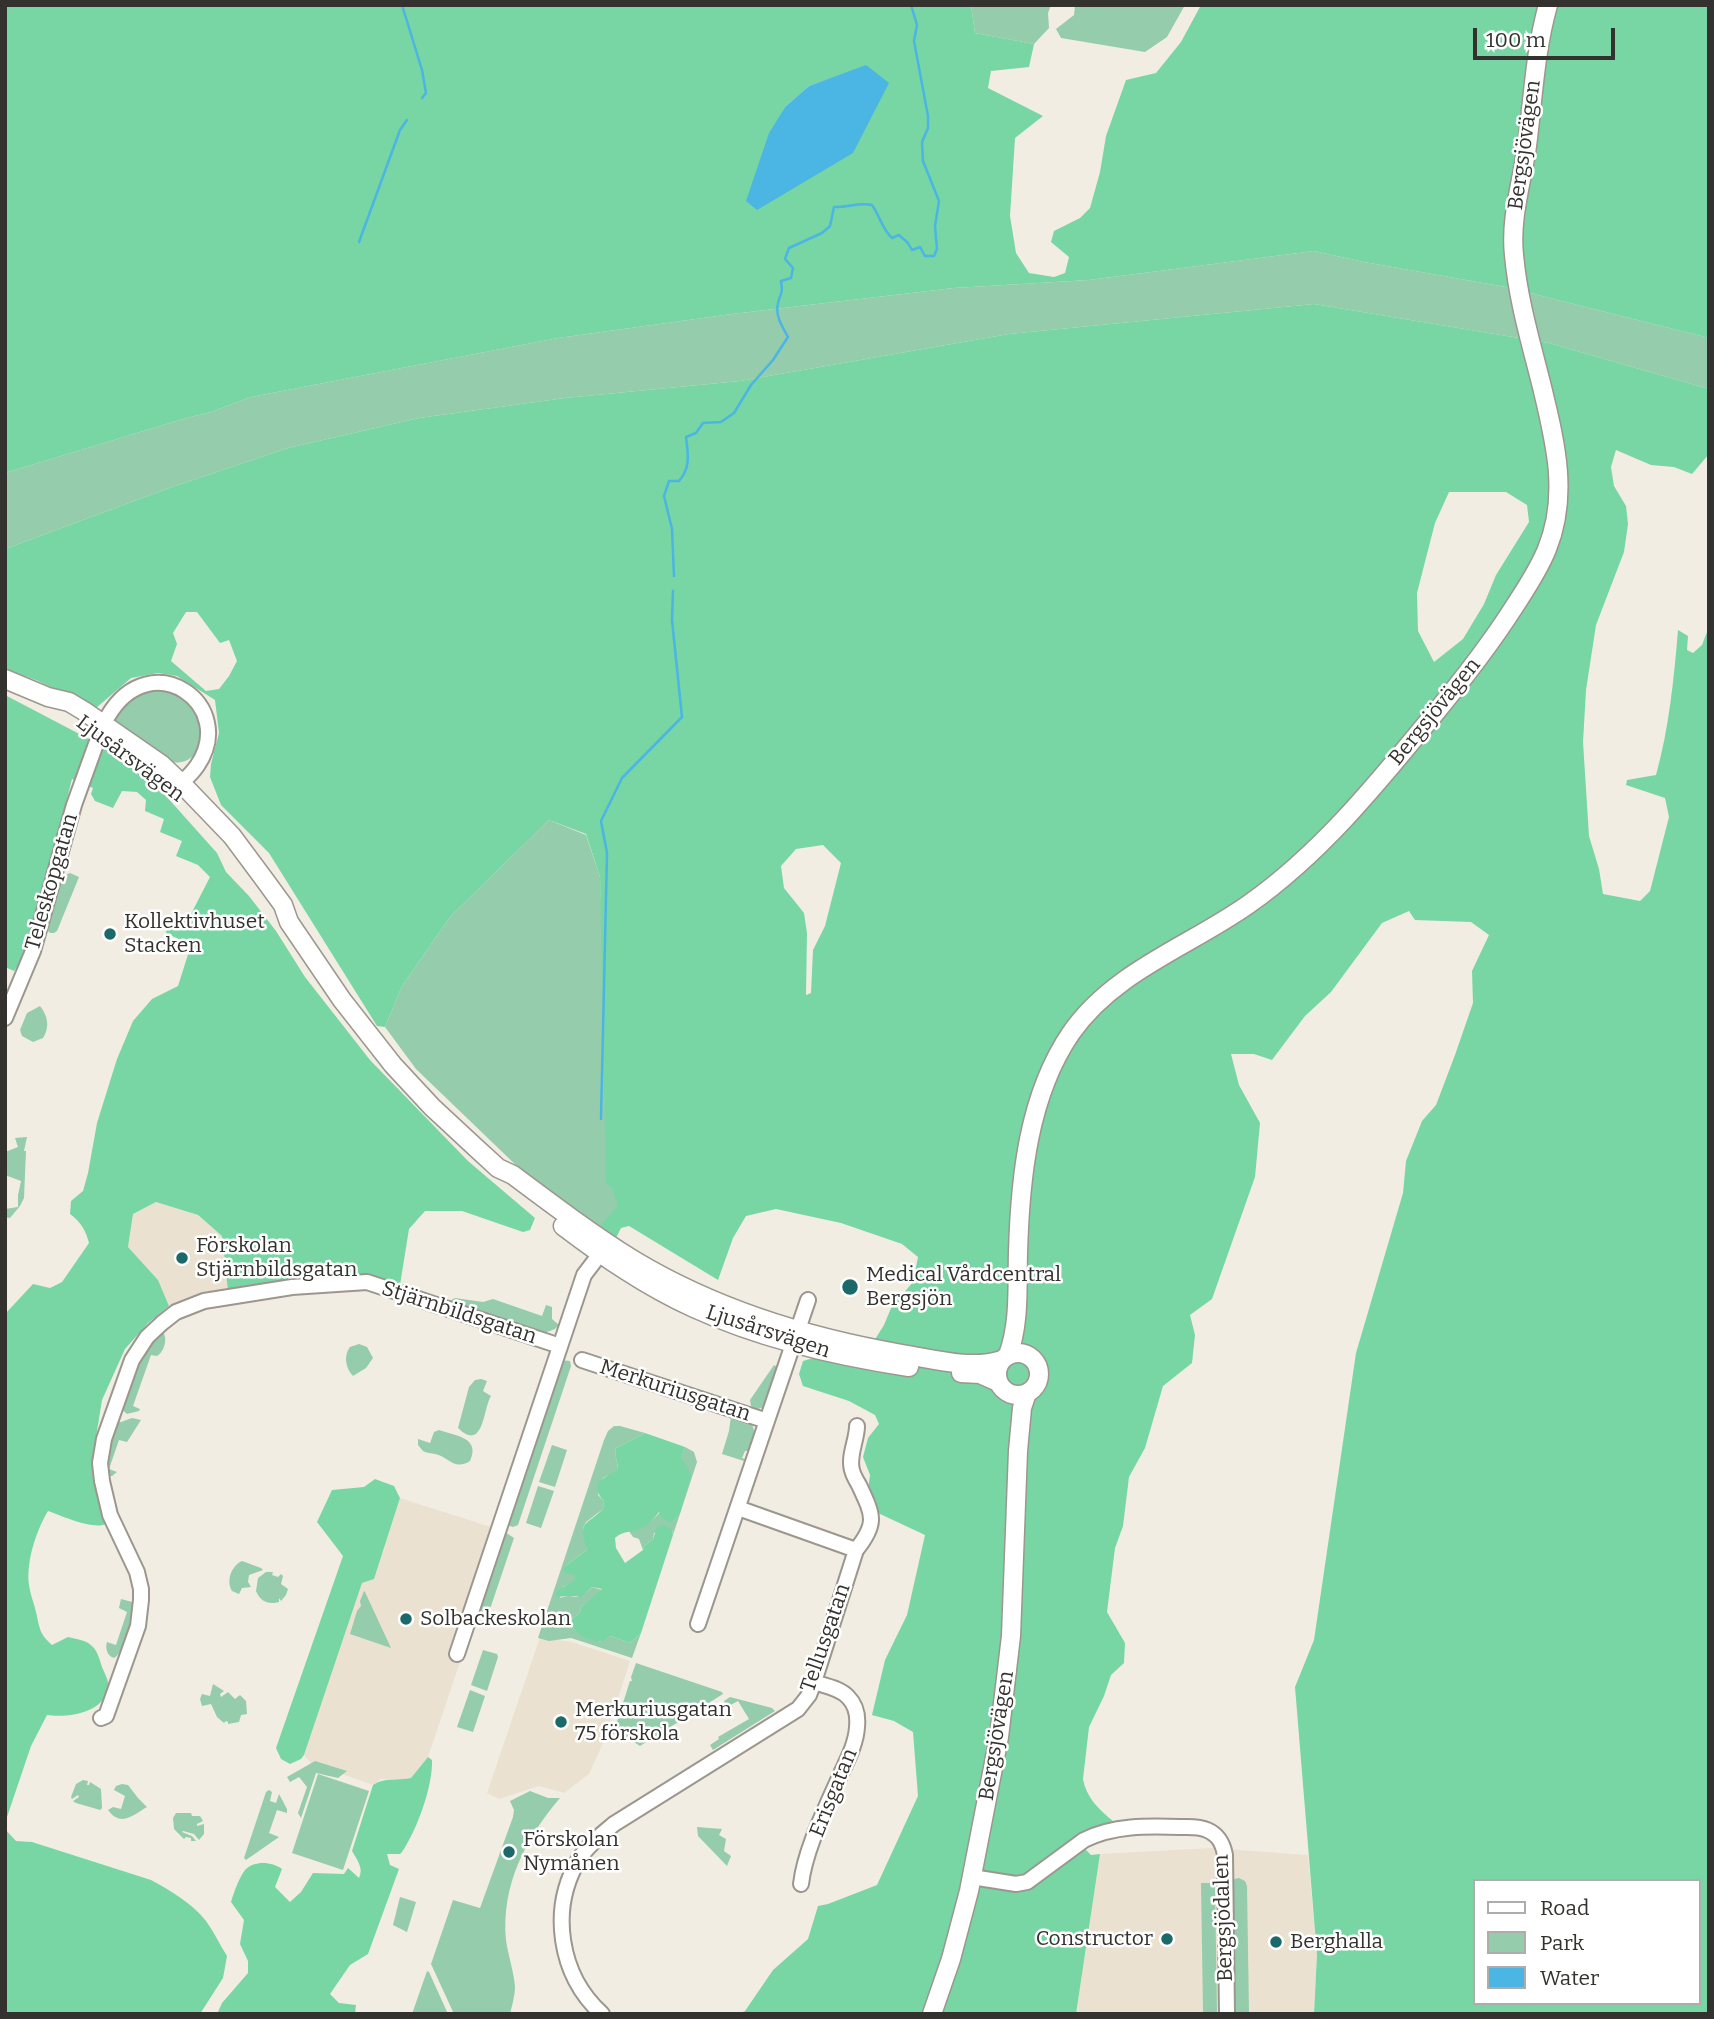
<!DOCTYPE html>
<html>
<head>
<meta charset="utf-8">
<style>
	body { margin:0 }
	#map { position:relative; width:1714px; height:2019px; overflow:hidden; background:#f2ede3; font-family:Bitter,serif }
	canvas { display:block }
	.frame { position:absolute; inset:0; border:7px solid #34322e; pointer-events:none }
	.legend { position:absolute; left:1473px; top:1879px; width:228px; height:126px; box-sizing:border-box; background:#fff; border:2px solid #aeadab; margin:0; padding:9px 12px; list-style:none; font-size:21px; color:#34322e }
	.legend li { display:flex; align-items:center; gap:14px; height:35px }
	.legend b { width:35px; border:2px solid #aeadab }
	.scale { position:absolute; left:1473px; top:28px; width:142px; height:32px; box-sizing:border-box; border:4px solid #34322e; border-top:0; padding-left:9px; font-size:21px; line-height:24px; white-space:nowrap; color:#34322e; -webkit-text-stroke:5px #fff; paint-order:stroke }
</style>
</head>
<body>
<div id="map">
<canvas width="1714" height="2019"></canvas>
<div class="frame"></div>
<ul class="legend">
<li><b style="height:9px;background:#fff"></b>Road</li>
<li><b style="height:19px;background:#94ccac"></b>Park</li>
<li><b style="height:19px;background:#4bb5e3"></b>Water</li>
</ul>
<div class="scale">100 m</div>
</div>
<script>
const ctx = document.querySelector('canvas').getContext('2d');
ctx.lineJoin = 'round';
function fill(path, color) { ctx.fillStyle = color; ctx.fill(path, 'evenodd'); }
function stroke(path, color, width, dash) { ctx.strokeStyle = color; ctx.lineWidth = width; ctx.lineCap = dash ? 'butt' : 'round'; ctx.setLineDash(dash || []); ctx.stroke(path); }
function label(font, color, halo, rows, align = 'center') {
  ctx.font = font + ' Bitter,serif'; ctx.lineWidth = 5; ctx.setLineDash([]); ctx.textBaseline = 'middle'; ctx.strokeStyle = halo; ctx.fillStyle = color; for (const [text, x, y, turn = 0] of rows) {
    ctx.save(); ctx.translate(x, y); ctx.rotate((+turn || 0) * Math.PI / 180); ctx.textAlign = isNaN(turn) ? turn : align; if (halo) ctx.strokeText(text, 0, 0); ctx.fillText(text, 0, 0); ctx.restore();
  }
}
fill(new Path2D(`
	M 156,1202 L 197,1215 L 222,1235 L 228,1291 L 199,1296 L 169,1306 L 158,1280 L 128,1247 L 133,1214 Z
	M 400,1498 L 494,1528 L 449,1654 L 461,1659 L 428,1757 L 411,1778 L 398,1780 L 381,1779 L 373,1785 L 311,1763 L 304,1755 L 362,1583 L 374,1579 Z
	M 540,1637 L 572,1642 L 630,1661 L 605,1739 L 589,1774 L 564,1793 L 539,1786 L 499,1799 L 487,1793 Z
	M 1212,1848 L 1308,1855 L 1317,1955 L 1314,2014 L 1076,2014 L 1100,1854 Z`), '#eae1d1');
fill(new Path2D(`
	M 971,5 L 1051,5 L 1048,13 L 1049,28 L 1034,44 L 975,33 Z
	M 1075,5 L 1185,5 L 1167,37 L 1145,52 L 1061,38 L 1056,29 L 1074,15 Z
	M 1314,251 L 1364,262 L 1506,287 L 1709,338 L 1709,389 L 1549,343 L 1314,304 L 1009,334 L 740,381 L 565,398 L 419,418 L 288,448 L 172,487 L 5,549 L 5,473 L 183,419 L 211,412 L 251,397 L 558,338 L 732,314 L 954,288 L 1089,280 Z
	M 163,689 C 172,693 180,695 188,702 C 208,722 206,768 170,762 L 112,721 C 129,700 134,691 163,689 Z
	M 549,820 L 586,835 L 600,877 L 612,1187 L 619,1207 L 598,1228 L 521,1170 L 416,1069 L 385,1027 L 402,986 L 450,917 Z
	M 70,873 L 79,877 L 57,931 L 54,933 L 50,933 L 47,930 L 60,880 L 63,876 Z
	M 40,1006 C 48,1016 50,1027 43,1038 L 33,1042 L 22,1036 L 20,1030 L 27,1013 Z
	M 27,1137 L 24,1151 L 26,1151 L 24,1198 L 20,1206 L 10,1218 L 5,1217 L 5,1209 L 18,1207 L 18,1195 L 21,1181 L 5,1175 L 5,1152 L 18,1147 L 15,1138 Z
	M 455,1298 L 483,1302 L 493,1299 L 542,1316 L 546,1305 L 552,1307 L 552,1319 L 559,1325 L 555,1329 L 544,1333 L 448,1302 Z
	M 163,1332 C 168,1339 164,1352 157,1356 L 151,1355 L 133,1406 L 140,1409 L 139,1411 L 127,1414 L 120,1408 L 130,1378 L 147,1345 Z
	M 359,1344 L 367,1347 L 373,1358 L 366,1368 L 353,1376 C 346,1369 343,1356 350,1347 Z
	M 560,1360 L 570,1361 L 571,1366 L 518,1525 L 513,1527 L 507,1525 Z
	M 774,1365 L 777,1367 L 776,1374 L 766,1406 L 756,1410 L 751,1406 L 750,1400 Z
	M 481,1379 L 487,1381 L 483,1391 L 491,1396 C 483,1408 484,1453 458,1428 L 469,1387 L 475,1380 Z
	M 731,1416 L 750,1422 C 758,1431 752,1441 749,1451 L 745,1451 L 742,1458 L 745,1459 L 744,1461 L 722,1454 L 729,1431 Z
	M 132,1418 L 141,1420 L 127,1442 L 119,1440 L 109,1469 L 117,1472 L 112,1476 L 107,1476 L 105,1461 L 116,1421 L 121,1422 Z
	M 614,1426 L 620,1426 L 645,1433 L 616,1448 C 614,1456 618,1462 618,1470 L 603,1478 L 598,1495 L 604,1501 L 603,1509 L 586,1522 L 583,1528 L 587,1550 L 565,1566 L 576,1575 L 575,1581 L 563,1587 L 560,1598 C 578,1591 573,1606 592,1587 L 602,1590 L 581,1607 L 580,1613 L 573,1618 L 570,1623 C 576,1636 589,1638 601,1642 L 611,1636 L 630,1643 L 641,1633 L 632,1658 L 571,1638 L 549,1641 L 538,1638 L 604,1440 L 608,1431 Z
	M 439,1430 C 455,1436 481,1437 470,1461 C 454,1471 449,1457 435,1454 C 431,1453 427,1453 423,1451 L 418,1445 L 418,1439 L 430,1443 L 434,1432 Z
	M 552,1445 L 567,1450 L 555,1487 L 539,1482 Z
	M 685,1447 L 694,1452 L 697,1462 L 673,1535 L 672,1530 L 654,1533 L 653,1539 L 644,1546 L 643,1550 L 639,1539 L 633,1537 L 629,1531 C 642,1529 651,1523 660,1512 Z
	M 538,1486 L 554,1491 L 541,1528 L 526,1523 Z
	M 505,1532 L 514,1538 L 488,1615 L 481,1611 L 478,1605 L 503,1533 Z
	M 242,1561 L 261,1568 L 263,1570 L 249,1575 L 248,1582 L 251,1587 L 242,1588 L 239,1594 L 232,1591 C 226,1581 231,1566 242,1561 Z
	M 266,1572 L 273,1572 L 272,1575 L 278,1577 L 281,1574 L 283,1576 L 281,1584 L 288,1589 L 286,1595 L 281,1601 L 279,1598 L 279,1602 C 268,1605 260,1601 256,1591 L 258,1578 Z
	M 364,1591 L 365,1592 L 391,1648 L 350,1634 L 357,1611 L 361,1606 L 360,1601 Z
	M 121,1599 L 136,1603 C 135,1618 126,1651 114,1658 C 107,1656 105,1648 107,1642 L 116,1645 L 127,1612 L 119,1608 Z
	M 483,1650 L 497,1654 L 498,1657 L 487,1691 L 471,1685 Z
	M 636,1663 L 722,1692 L 723,1694 L 640,1746 L 623,1735 L 613,1734 L 630,1681 L 632,1681 L 631,1677 Z
	M 213,1684 L 224,1691 L 220,1694 L 221,1697 L 228,1692 L 235,1699 L 240,1695 L 246,1701 L 247,1714 L 241,1715 L 239,1722 L 228,1724 L 228,1722 L 226,1721 L 224,1723 L 217,1717 L 211,1704 L 202,1706 L 200,1699 L 202,1694 L 210,1696 Z
	M 470,1690 L 485,1696 L 473,1732 L 457,1727 Z
	M 730,1697 L 772,1708 L 775,1711 L 713,1750 L 710,1745 L 719,1739 L 718,1737 L 749,1719 L 738,1701 L 727,1707 L 724,1701 Z
	M 315,1761 L 347,1771 L 338,1778 L 316,1773 L 301,1818 L 298,1813 L 307,1787 L 299,1777 L 290,1782 L 287,1777 Z
	M 318,1774 L 369,1791 L 343,1870 L 292,1853 Z
	M 83,1780 L 88,1781 L 87,1785 L 89,1785 L 90,1782 L 101,1789 L 102,1808 L 100,1810 L 76,1803 L 73,1801 L 79,1797 L 78,1795 L 72,1799 L 71,1797 L 76,1784 Z
	M 122,1784 L 128,1785 L 138,1798 L 147,1807 C 132,1816 121,1827 108,1810 L 113,1807 L 121,1809 L 125,1796 L 114,1790 L 116,1786 Z
	M 269,1790 L 272,1792 L 270,1801 L 276,1803 L 279,1794 L 287,1809 L 287,1813 L 277,1810 L 269,1833 L 279,1837 L 246,1860 L 244,1858 L 266,1792 Z
	M 530,1791 L 548,1798 L 560,1798 C 526,1838 501,1885 506,1940 C 508,1955 514,1972 515,1987 C 515,1996 512,2005 510,2014 L 454,2014 L 431,1964 L 453,1900 L 480,1908 L 513,1817 L 514,1810 L 510,1801 Z
	M 176,1813 L 191,1813 L 192,1816 L 200,1816 L 203,1821 L 197,1824 L 197,1826 L 204,1824 L 204,1834 L 199,1840 L 194,1834 L 183,1831 L 182,1832 L 192,1836 L 196,1841 L 191,1841 L 191,1838 L 186,1837 L 184,1839 L 174,1829 L 173,1818 Z
	M 697,1827 L 722,1829 L 719,1835 L 726,1839 L 724,1851 L 731,1856 L 727,1866 L 698,1836 Z
	M 1239,1878 L 1245,1881 L 1247,1886 L 1249,2014 L 1234,2014 L 1230,1884 L 1234,1879 Z
	M 1201,1883 L 1213,1883 L 1215,1886 L 1217,2011 L 1216,2014 L 1204,2014 L 1203,2011 Z
	M 400,1897 L 416,1902 L 407,1932 L 393,1925 Z
	M 427,1971 L 429,1972 L 448,2014 L 412,2014 Z`), '#94ccac');
fill(new Path2D(`
	M 5,5 L 971,5 L 975,33 L 1034,44 L 1029,67 L 991,71 L 988,88 L 1043,116 L 1015,138 L 1010,216 L 1016,253 L 1029,273 L 1054,277 L 1065,273 L 1069,257 L 1051,242 L 1054,231 L 1080,218 L 1090,208 L 1100,172 L 1106,136 L 1126,80 L 1156,73 L 1181,42 L 1201,5 L 1709,5 L 1709,338 L 1506,287 L 1364,262 L 1314,251 L 1089,280 L 954,288 L 732,314 L 558,338 L 251,397 L 211,412 L 183,419 L 5,473 ZM 866,66 L 853,153 L 786,106 L 809,86 Z
	M 1314,304 L 1549,343 L 1709,389 L 1709,454 L 1692,474 L 1674,467 L 1651,465 L 1616,450 L 1611,467 L 1614,486 L 1626,506 L 1628,524 L 1624,552 L 1596,625 L 1586,690 L 1583,742 L 1589,836 L 1599,869 L 1603,894 L 1640,901 L 1650,891 L 1669,817 L 1665,798 L 1626,785 L 1627,780 L 1656,775 C 1669,729 1674,678 1678,630 L 1688,636 L 1687,650 L 1693,653 L 1702,645 L 1709,627 L 1709,2014 L 1314,2014 L 1317,1955 L 1295,1687 L 1314,1640 L 1356,1353 L 1403,1193 L 1406,1161 L 1422,1121 L 1436,1105 L 1455,1055 L 1473,1003 L 1472,971 L 1489,935 L 1471,922 L 1415,920 L 1409,911 L 1382,923 L 1331,992 L 1305,1016 L 1272,1060 L 1254,1054 L 1231,1054 L 1239,1085 L 1260,1123 L 1255,1177 L 1212,1299 L 1190,1315 L 1195,1335 L 1192,1363 L 1163,1386 L 1145,1448 L 1129,1477 L 1123,1526 L 1115,1548 L 1107,1612 L 1125,1643 L 1124,1663 L 1111,1675 L 1104,1696 L 1089,1727 L 1083,1779 C 1086,1797 1099,1810 1113,1821 L 1075,1839 L 1091,1855 L 1100,1854 L 1076,2014 L 738,2014 L 745,2011 L 773,1970 L 808,1939 L 818,1906 L 828,1904 L 877,1885 L 918,1796 L 913,1732 L 894,1721 L 872,1715 L 885,1660 L 907,1615 L 925,1535 L 878,1513 L 876,1501 L 868,1490 L 870,1475 L 863,1457 L 868,1438 L 879,1424 L 875,1415 L 849,1401 L 803,1386 L 799,1374 L 803,1361 L 813,1358 L 862,1360 L 884,1325 L 894,1301 L 902,1295 L 913,1282 L 918,1257 L 902,1244 L 841,1223 L 776,1209 L 746,1216 L 733,1238 L 718,1280 L 629,1226 L 621,1228 L 615,1240 L 598,1228 L 618,1206 L 612,1188 L 606,1183 L 600,877 L 586,834 L 549,820 L 450,917 L 402,986 L 385,1027 L 377,1026 L 269,853 L 221,805 L 210,777 L 211,764 L 219,733 L 215,700 L 177,676 L 158,673 L 131,678 L 96,708 L 36,680 L 5,669 L 5,549 L 172,487 L 288,448 L 419,418 L 565,398 L 740,381 L 1009,334 ZM 1449,492 L 1506,492 L 1527,505 L 1529,522 L 1496,575 L 1484,604 L 1463,639 L 1434,662 L 1418,631 L 1417,593 L 1435,523 ZM 186,612 L 197,612 L 220,643 L 229,640 L 237,661 L 229,676 L 219,689 L 206,691 L 171,661 L 177,644 L 173,633 ZM 823,845 L 841,863 L 825,926 L 813,950 L 811,993 L 806,995 L 807,933 L 804,913 L 784,888 L 781,866 L 796,849 ZM 1474,1881 L 1698,1881 L 1698,2003 L 1474,2003 Z
	M 5,695 L 108,749 L 166,796 L 217,853 L 226,872 L 249,896 L 276,931 L 305,977 L 370,1060 L 468,1161 L 535,1218 L 530,1230 L 523,1232 L 462,1211 L 425,1211 L 409,1229 L 400,1285 L 369,1277 L 321,1277 L 228,1291 L 222,1236 L 198,1215 L 156,1202 L 133,1214 L 128,1247 L 158,1280 L 169,1306 L 148,1323 L 125,1349 L 102,1400 L 92,1462 L 93,1478 L 106,1524 C 93,1530 62,1516 48,1511 C 36,1531 26,1562 29,1585 C 30,1594 34,1603 36,1612 C 40,1629 39,1633 52,1645 L 68,1637 C 76,1639 87,1640 93,1647 C 98,1652 100,1661 102,1667 C 104,1672 108,1679 108,1683 C 109,1713 68,1718 47,1715 L 31,1746 L 5,1823 L 5,1314 L 33,1284 L 50,1288 L 62,1282 L 89,1243 C 86,1231 81,1222 70,1214 L 71,1201 L 83,1191 L 88,1173 L 97,1123 L 117,1059 L 133,1021 L 152,999 L 178,986 L 191,945 L 166,933 L 168,924 L 171,920 L 183,921 L 190,916 L 210,877 L 198,865 L 176,856 L 182,841 L 160,832 L 164,819 L 145,811 L 146,800 L 137,792 L 122,791 L 113,808 L 95,801 L 91,794 L 93,788 L 72,779 L 32,937 L 25,956 L 14,971 L 5,967 Z
	M 645,1433 L 685,1447 L 681,1458 L 691,1474 L 680,1513 L 671,1522 L 663,1519 L 659,1512 C 653,1520 646,1528 636,1530 C 627,1533 623,1531 615,1538 L 616,1548 L 625,1563 L 643,1550 L 644,1546 L 653,1539 L 657,1527 L 664,1525 L 672,1530 L 673,1535 L 641,1633 L 630,1643 L 611,1636 L 602,1642 C 589,1640 576,1636 570,1623 L 573,1618 L 580,1613 L 581,1607 L 602,1589 L 592,1587 C 575,1603 586,1595 567,1596 C 563,1596 559,1597 555,1597 L 557,1591 L 575,1580 L 575,1575 L 565,1573 L 563,1570 L 565,1566 L 587,1550 C 578,1519 585,1527 603,1509 L 604,1501 C 588,1484 604,1478 618,1469 C 618,1462 614,1456 616,1448 Z
	M 375,1479 L 394,1486 L 400,1498 L 374,1579 L 362,1583 L 304,1755 L 301,1759 L 290,1764 L 281,1759 L 276,1748 L 343,1556 L 317,1522 L 332,1490 L 364,1487 Z
	M 428,1757 L 432,1760 C 433,1786 417,1830 402,1852 L 400,1854 L 387,1854 L 390,1865 L 399,1869 L 368,1954 L 350,1965 L 330,1994 L 339,2003 L 356,2005 L 355,2014 L 217,2014 L 222,2003 L 248,1973 L 248,1961 L 240,1944 L 244,1920 L 231,1902 C 234,1892 239,1878 245,1870 C 255,1860 272,1862 282,1869 L 275,1887 L 290,1902 L 301,1892 L 313,1873 L 344,1874 L 348,1868 L 359,1878 C 364,1868 357,1860 352,1851 L 373,1785 C 384,1777 398,1781 411,1778 Z
	M 5,1829 L 16,1841 L 32,1842 L 151,1880 C 170,1890 193,1904 206,1921 C 214,1932 220,1945 227,1956 L 223,1978 L 200,2014 L 5,2014 Z`), '#77d6a3');
fill(new Path2D(`
	M 866,65 L 889,83 L 853,153 L 757,210 L 746,201 L 769,133 L 786,106 L 809,86 Z`), '#4bb5e3');
stroke(new Path2D(`
	M 402,5 L 422,70 L 426,93 L 422,98
	M 359,242 L 400,130 L 407,120
	M 674,576 L 672,529 L 664,496 L 669,481 L 679,481 C 691,467 688,454 686,437 L 696,433 L 703,423 L 721,422 L 734,413 L 751,385 L 773,360 L 788,337 C 782,326 775,316 778,303 C 781,291 783,295 781,281 L 791,278 L 793,268 L 785,259 L 789,248 L 822,233 L 830,226 L 834,207 C 849,208 857,202 872,205 C 880,216 882,229 892,238 L 899,235 L 908,243 L 912,250 L 920,247 L 925,256 L 934,256 L 937,249 L 935,226 L 939,201 L 923,161 L 922,142 L 928,128 L 928,116 L 914,41 L 917,25 L 911,5
	M 601,1119 L 607,853 L 601,821 L 622,778 L 682,717 L 672,620 L 673,591`), '#4bb5e3', 2.5);
const minor = new Path2D(`
	M 108,716 C 151,643 239,705 197,766 C 191,775 182,782 174,790
	M 5,1018 L 33,951 L 74,805 L 96,744
	M 582,1360 L 767,1421
	M 738,1508 L 856,1550 C 878,1523 873,1515 859,1485 C 856,1480 853,1475 852,1470 C 848,1456 857,1440 857,1426
	M 698,1624 L 808,1300
	M 457,1654 L 584,1275 L 606,1246
	M 101,1718 L 106,1716 L 138,1626 L 141,1600 L 141,1589 L 137,1572 L 110,1515 L 102,1481 L 100,1463 L 104,1439 L 132,1360 L 147,1337 L 162,1323 L 176,1312 L 204,1301 L 292,1287 L 367,1282 L 560,1346
	M 972,1877 L 1016,1884 L 1027,1882 L 1084,1840 C 1114,1825 1147,1826 1180,1827 C 1189,1827 1199,1826 1207,1830 C 1219,1835 1223,1844 1225,1855 L 1227,2014
	M 801,1884 C 805,1850 825,1810 839,1778 C 846,1762 856,1745 857,1727 C 858,1717 856,1705 848,1697 C 840,1688 825,1686 814,1682
	M 602,2014 C 559,1975 549,1909 579,1859 C 588,1845 602,1834 614,1824 L 798,1709 L 809,1695 L 814,1682 L 856,1550`);
const major = new Path2D(`
	M 5,679 L 48,697 L 69,702 L 84,711 L 162,765 L 181,783 L 232,836 L 264,879 L 283,905 L 289,922 L 342,1000 L 393,1065 L 432,1107 L 474,1146 L 498,1168 L 513,1175 C 553,1205 593,1235 635,1261 C 717,1310 809,1338 902,1354 C 933,1359 971,1370 1002,1360
	M 563,1226 C 604,1257 647,1287 694,1308 C 762,1339 835,1356 909,1367
	M997 1374a21 21 0 1 1 42 0a21 21 0 1 1-42 0Z
	M 1008,1355 C 1020,1323 1017,1286 1018,1253 C 1020,1179 1028,1096 1071,1033 C 1114,971 1190,946 1249,904 C 1320,854 1376,785 1431,718 C 1461,682 1490,645 1516,604 C 1527,587 1539,569 1547,549 C 1569,495 1555,441 1542,387 C 1531,343 1518,300 1514,255 C 1510,218 1522,182 1527,146 C 1533,99 1535,51 1548,5
	M 961,1373 L 980,1374 L 998,1382
	M 932,2014 L 951,1959 L 969,1891 L 999,1737 L 1011,1636 L 1018,1451 L 1022,1408 L 1027,1393`);
stroke(minor, '#9c978e', 18);
stroke(major, '#9c978e', 21);
stroke(minor, '#fff', 14);
stroke(major, '#fff', 18);
for (const [x, y, r, color] of [
	[110,934,7,"#1c696a"],
	[182,1258,7,"#1c696a"],
	[850,1287,9,"#1c696a"],
	[406,1619,7,"#1c696a"],
	[561,1722,7,"#1c696a"],
	[509,1852,7,"#1c696a"],
	[1167,1939,7,"#1c696a"],
	[1276,1942,7,"#1c696a"]
]) { const dot = new Path2D(); dot.arc(x, y, r, 0, 2 * Math.PI); ctx.fillStyle = color; ctx.fill(dot); stroke(dot, '#fff', 2.5); }
label('21px', '#34322e', '#fff', [
	["Bergsjövägen",1525,145,-82],
	["Bergsjövägen",1435,712,-51],
	["Ljusårsvägen",130,759,37],
	["Teleskopgatan",52,882,-74],
	["Stjärnbildsgatan",459,1313,18],
	["Ljusårsvägen",768,1332,18],
	["Merkuriusgatan",675,1391,18],
	["Tellusgatan",826,1638,-71],
	["Bergsjövägen",997,1736,-81],
	["Erisgatan",834,1793,-68],
	["Bergsjödalen",1224,1918,-92]
]);
label('21px', '#34322e', '#fff', [
	["Kollektivhuset",124,922],
	["Stacken",124,946],
	["Förskolan",196,1246],
	["Stjärnbildsgatan",196,1270],
	["Medical Vårdcentral",866,1275],
	["Bergsjön",866,1299],
	["Solbackeskolan",420,1619],
	["Merkuriusgatan",575,1710],
	["75 förskola",575,1734],
	["Förskolan",523,1840],
	["Nymånen",523,1864],
	["Constructor",1153,1939,"right"],
	["Berghalla",1290,1942]
], 'left');
</script>
</body>
</html>
